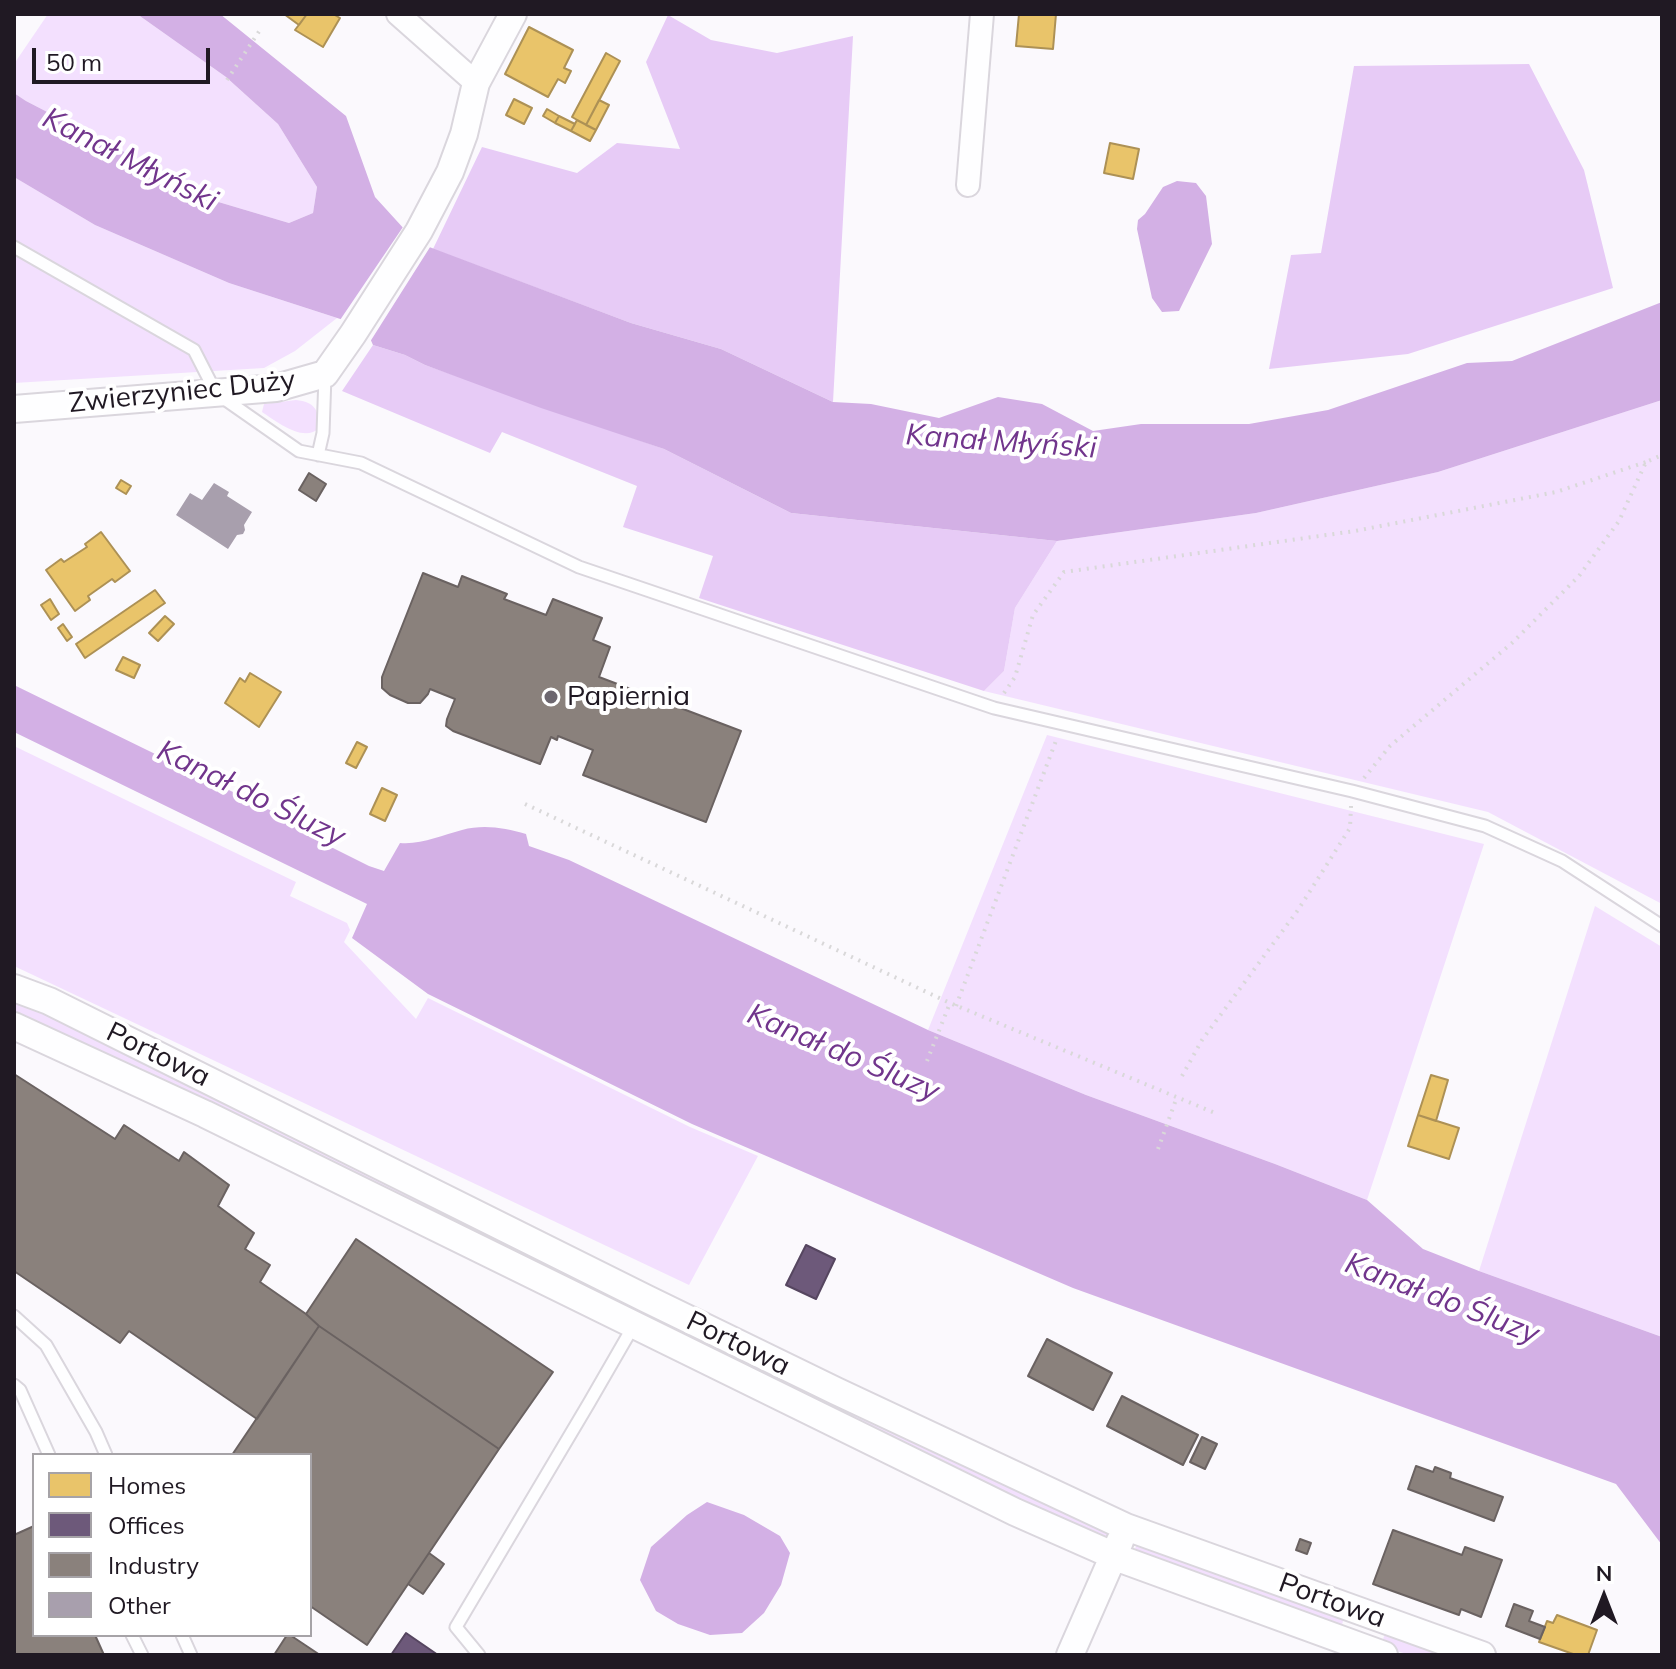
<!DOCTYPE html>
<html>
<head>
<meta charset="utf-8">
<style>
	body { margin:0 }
	#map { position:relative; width:1676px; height:1669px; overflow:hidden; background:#fbf9fd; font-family:Mulish,sans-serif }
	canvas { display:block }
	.frame { position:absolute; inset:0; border:16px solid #201923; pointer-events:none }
	.legend { position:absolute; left:32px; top:1453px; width:280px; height:184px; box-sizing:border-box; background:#fff; border:2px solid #a6a3a7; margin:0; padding:10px 14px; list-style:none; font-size:24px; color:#201923 }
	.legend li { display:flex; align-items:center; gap:16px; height:40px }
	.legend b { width:40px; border:2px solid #a6a3a7 }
	.north { position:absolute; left:1564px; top:1557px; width:80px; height:80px; -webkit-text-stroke:6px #fff; paint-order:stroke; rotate:0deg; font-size:22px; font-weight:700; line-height:32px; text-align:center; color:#201923 }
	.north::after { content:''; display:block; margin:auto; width:28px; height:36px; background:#201923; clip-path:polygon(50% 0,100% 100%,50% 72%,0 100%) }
	.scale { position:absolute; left:32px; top:48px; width:178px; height:36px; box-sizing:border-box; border:4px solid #201923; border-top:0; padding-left:10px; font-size:24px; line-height:28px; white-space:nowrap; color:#201923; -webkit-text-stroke:6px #fff; paint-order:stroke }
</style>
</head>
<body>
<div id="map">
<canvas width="1676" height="1669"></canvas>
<div class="frame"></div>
<ul class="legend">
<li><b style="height:22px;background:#e9c46a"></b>Homes</li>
<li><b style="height:22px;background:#6d597a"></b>Offices</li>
<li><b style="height:22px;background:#8a817c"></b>Industry</li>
<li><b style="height:22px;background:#a89fad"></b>Other</li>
</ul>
<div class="north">N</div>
<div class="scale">50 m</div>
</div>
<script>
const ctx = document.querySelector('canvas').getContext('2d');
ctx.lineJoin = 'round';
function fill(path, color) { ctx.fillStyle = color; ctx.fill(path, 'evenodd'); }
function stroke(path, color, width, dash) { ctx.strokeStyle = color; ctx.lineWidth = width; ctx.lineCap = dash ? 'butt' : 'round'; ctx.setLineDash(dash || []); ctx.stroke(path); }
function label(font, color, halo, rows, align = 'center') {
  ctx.font = font + ' Mulish,sans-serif'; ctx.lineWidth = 8; ctx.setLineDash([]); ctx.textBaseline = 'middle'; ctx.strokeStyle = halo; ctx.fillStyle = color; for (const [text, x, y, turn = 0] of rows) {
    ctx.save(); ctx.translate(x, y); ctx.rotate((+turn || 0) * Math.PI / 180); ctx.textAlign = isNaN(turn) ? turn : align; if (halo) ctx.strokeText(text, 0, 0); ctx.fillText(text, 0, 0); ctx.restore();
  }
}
fill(new Path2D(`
	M 48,14 L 137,14 L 226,77 L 278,124 L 317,187 L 313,213 L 289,223 L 205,198 L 138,159 L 26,101 L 14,93 L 14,64 Z
	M 14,177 L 95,225 L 229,283 L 337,318 L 295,351 L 264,368 L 14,383 Z
	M 296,400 C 315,402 319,410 319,428 C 304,443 277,422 262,412 L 264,404 Z
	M 1662,400 L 1662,904 L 1488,812 L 984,691 L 1004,671 L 1015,608 L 1057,541 L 1256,513 L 1438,472 Z
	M 1047,735 L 1484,844 L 1367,1200 L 1275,1164 L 1086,1095 L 928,1030 Z
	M 14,746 L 296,882 L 290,896 L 347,923 L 350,930 L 344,942 L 416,1019 L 428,998 L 690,1127 L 758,1156 L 689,1285 L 14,966 Z
	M 1595,906 L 1662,947 L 1662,1337 L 1479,1271 Z
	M 14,999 L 120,1047 L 619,1296 L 617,1302 L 14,1015 Z
	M 680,1325 L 1112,1535 L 1111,1538 L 1102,1540 L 682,1337 L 677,1330 Z
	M 1137,1544 L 1338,1613 L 1343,1621 L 1342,1625 L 1332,1626 L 1140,1555 L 1135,1549 Z
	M 1385,1634 L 1395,1634 L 1452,1655 C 1431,1655 1395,1660 1383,1639 Z`), '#f3e0fe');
fill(new Path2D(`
	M 668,15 L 711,40 L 777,53 L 853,36 L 833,402 L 721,349 L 631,323 L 433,249 L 482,147 L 577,173 L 617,143 L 680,149 L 646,62 Z
	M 1529,64 L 1584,170 L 1613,288 L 1408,354 L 1269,369 L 1291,255 L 1321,253 L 1354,66 Z
	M 373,345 L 405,355 L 425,365 L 664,449 L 791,513 L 1057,541 L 1015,608 L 1004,671 L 984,691 L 699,598 L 713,556 L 623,527 L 637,486 L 502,432 L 490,453 L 342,391 Z`), '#e7cbf6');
fill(new Path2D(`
	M 137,14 L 220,14 L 346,116 L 375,197 L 416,242 L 631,323 L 721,349 L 833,402 L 871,404 L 939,418 L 998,397 L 1042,404 L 1093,431 L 1141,424 L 1249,424 L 1328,410 L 1467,363 L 1512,361 L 1662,302 L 1662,400 L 1438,472 L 1256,513 L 1057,541 L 791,513 L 664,449 L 541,408 L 425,365 L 405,355 L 373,345 L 365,327 L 229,283 L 95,225 L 14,177 L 14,93 L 26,101 L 138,159 L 205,198 L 289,223 L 313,213 L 317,187 L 278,124 L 226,77 Z
	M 1177,181 L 1196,183 L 1206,196 L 1212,244 L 1179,311 L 1162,312 L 1152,298 L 1137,229 L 1138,220 L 1145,214 L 1163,187 Z
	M 14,685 L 325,837 L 326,843 L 331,847 L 369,866 L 384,871 L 400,843 C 421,845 442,835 462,830 C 484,824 505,828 526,834 L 529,846 L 569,860 L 928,1030 L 1086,1095 L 1275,1164 L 1367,1200 L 1423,1249 L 1479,1271 L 1662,1337 L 1662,1545 L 1616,1484 L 1073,1288 L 692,1124 L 428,994 L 352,938 L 367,904 L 14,732 Z
	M 707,1502 L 744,1515 L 780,1536 L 790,1553 L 781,1585 L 764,1613 L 742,1633 L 710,1635 L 678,1624 L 656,1611 L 640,1580 L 651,1547 L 687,1515 Z`), '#d3b0e5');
fill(new Path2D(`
	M 405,224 L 418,239 L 432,244 L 368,345 L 362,330 L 338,323 Z`), '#fbf9fd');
const homes = new Path2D(`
	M 284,14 L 307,14 L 299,25 Z
	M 307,14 L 333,14 L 340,18 L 323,47 L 295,30 Z
	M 1019,14 L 1056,14 L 1053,49 L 1016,46 Z
	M 529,27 L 573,50 L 564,68 L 571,71 L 565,83 L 558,79 L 548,97 L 505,74 Z
	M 606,53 L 620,61 L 586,125 L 572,117 Z
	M 514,99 L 532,108 L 524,124 L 506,115 Z
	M 599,100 L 609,105 L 596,130 L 586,125 Z
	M 547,109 L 559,116 L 555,123 L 543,116 Z
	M 559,116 L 575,124 L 571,131 L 555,123 Z
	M 577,120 L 596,130 L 590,141 L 571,131 Z
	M 1110,143 L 1139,149 L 1133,179 L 1104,173 Z
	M 121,480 L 131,486 L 126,494 L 116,488 Z
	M 101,532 L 130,571 L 115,582 L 112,579 L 88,596 L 90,600 L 75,611 L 46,570 L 61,559 L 64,562 L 87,547 L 85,544 Z
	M 155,590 L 165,603 L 85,658 L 76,644 Z
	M 50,599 L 59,614 L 51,620 L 41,605 Z
	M 165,616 L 174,624 L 158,641 L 149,633 Z
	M 63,624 L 72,637 L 67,641 L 58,628 Z
	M 123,657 L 140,665 L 134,678 L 116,670 Z
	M 250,673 L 281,692 L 259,727 L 225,703 L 240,678 L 245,682 Z
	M 357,742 L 367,747 L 356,768 L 346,763 Z
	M 382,788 L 397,795 L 385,821 L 370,814 Z
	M 1431,1075 L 1448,1080 L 1436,1121 L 1418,1115 Z
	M 1418,1115 L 1459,1128 L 1449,1159 L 1408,1146 Z
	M 1557,1615 L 1597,1630 L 1588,1655 L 1576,1655 L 1539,1642 L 1547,1621 L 1553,1623 Z`);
fill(homes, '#e9c46a');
stroke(homes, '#ad9155', 2);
const offices = new Path2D(`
	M 806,1245 L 835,1259 L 816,1299 L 786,1285 Z
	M 406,1633 L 438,1655 L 391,1655 Z`);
fill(offices, '#6d597a');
stroke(offices, '#564660', 2);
const industry = new Path2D(`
	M 309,473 L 326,484 L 316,501 L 299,490 Z
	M 423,573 L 458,587 L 462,576 L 507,594 L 504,599 L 546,615 L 553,599 L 602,618 L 593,640 L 610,647 L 599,677 L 741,731 L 706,822 L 583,775 L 593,750 L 558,736 L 557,740 L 551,737 L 540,764 L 453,731 L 446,726 L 447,719 L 455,699 L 430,689 L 428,694 L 420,703 L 408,703 L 390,695 L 382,688 L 382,677 Z
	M 14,1074 L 115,1139 L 124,1125 L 179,1161 L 184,1152 L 229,1185 L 218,1206 L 254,1233 L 245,1249 L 270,1265 L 260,1282 L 306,1314 L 319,1326 L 257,1419 L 129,1331 L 120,1343 L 14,1271 Z
	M 356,1239 L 553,1372 L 499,1449 L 319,1326 L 306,1314 Z
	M 319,1326 L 499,1449 L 367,1645 L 310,1606 L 310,1455 L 232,1455 Z
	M 1047,1339 L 1112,1373 L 1093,1410 L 1028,1376 Z
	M 1122,1396 L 1198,1435 L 1183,1465 L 1107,1426 Z
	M 1202,1437 L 1217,1444 L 1205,1469 L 1190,1462 Z
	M 1416,1466 L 1433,1472 L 1435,1467 L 1451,1473 L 1450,1478 L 1503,1497 L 1494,1521 L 1408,1489 Z
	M 34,1526 L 34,1635 L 95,1635 L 104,1655 L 14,1655 L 14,1535 Z
	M 1393,1530 L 1462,1555 L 1465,1547 L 1502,1560 L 1481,1617 L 1461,1609 L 1459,1615 L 1373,1584 Z
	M 1300,1539 L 1311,1543 L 1307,1554 L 1296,1550 Z
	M 429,1553 L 444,1564 L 423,1594 L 408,1584 Z
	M 1514,1604 L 1533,1611 L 1529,1621 L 1545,1627 L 1540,1639 L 1506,1626 Z
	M 287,1635 L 290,1635 L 320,1655 L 274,1655 Z`);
fill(industry, '#8a817c');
stroke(industry, '#6a6261', 2);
fill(new Path2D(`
	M 214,483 L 229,492 L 227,496 L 252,512 L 244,525 L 245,530 L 243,534 L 237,535 L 228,549 L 176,515 L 190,493 L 202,500 Z`), '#a89fad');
const service = new Path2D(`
	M 14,247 L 194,350 L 216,393 L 299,451 L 361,463 L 579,567 L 994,708 L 1352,791 L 1485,826 L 1562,861 L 1662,926
	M 318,455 L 323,433 L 325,376
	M 14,1316 L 46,1345 L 96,1432 L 106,1455
	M 14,1385 L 20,1390 L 49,1455
	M 132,1635 L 142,1655
	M 182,1635 L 191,1655
	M 479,1655 L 456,1627 L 589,1403 L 634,1325`);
const minor = new Path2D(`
	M 398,14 L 476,83
	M 968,185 L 982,14`);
const tertiary = new Path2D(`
	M 14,409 L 276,388 L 325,374 L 353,334 L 419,231 L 450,172 L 464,134 L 476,83 L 513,14
	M 14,988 L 49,1001 L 647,1299 L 836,1391 L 1126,1527 L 1482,1655
	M 14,1026 L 205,1114 L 1015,1512 L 1126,1561 L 1384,1655
	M 1070,1655 L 1120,1541`);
stroke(service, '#dad6dd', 15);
stroke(minor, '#dad6dd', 26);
stroke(tertiary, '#dad6dd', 30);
stroke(new Path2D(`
	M 227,80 L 260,30
	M 1004,693 L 1015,677 L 1033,615 L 1064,572 L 1355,531 L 1556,492 L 1646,462
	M 1364,778 L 1390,746 L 1512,643 L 1579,576 L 1619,521 L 1646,462 L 1662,455
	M 525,804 L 950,1003 L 1215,1113
	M 956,1006 L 1057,738
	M 927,1061 L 950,1003
	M 1182,1076 L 1202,1040 L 1298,910 L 1350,828 L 1351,806
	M 1158,1149 L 1177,1097`), '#d9d8d9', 4, [2, 6]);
stroke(service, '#fefeff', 11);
stroke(minor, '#fefeff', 22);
stroke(tertiary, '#fefeff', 26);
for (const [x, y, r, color] of [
	[551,697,8,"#6d676f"]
]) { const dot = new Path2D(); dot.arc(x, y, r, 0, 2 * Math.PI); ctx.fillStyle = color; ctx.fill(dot); stroke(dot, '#fff', 3); }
label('28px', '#201923', '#fff', [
	["Zwierzyniec Duży",182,392,-6],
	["Portowa",158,1055,26],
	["Portowa",738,1344,26],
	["Portowa",1332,1601,20]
]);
label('28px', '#201923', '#fff', [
	["Papiernia",567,697]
], 'left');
label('italic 30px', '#71358c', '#fff', [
	["Kanał Młyński",130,160,27],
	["Kanał Młyński",1001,442,4],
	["Kanał do Śluzy",251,794,26],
	["Kanał do Śluzy",843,1053,23],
	["Kanał do Śluzy",1442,1299,21]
]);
</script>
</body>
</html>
